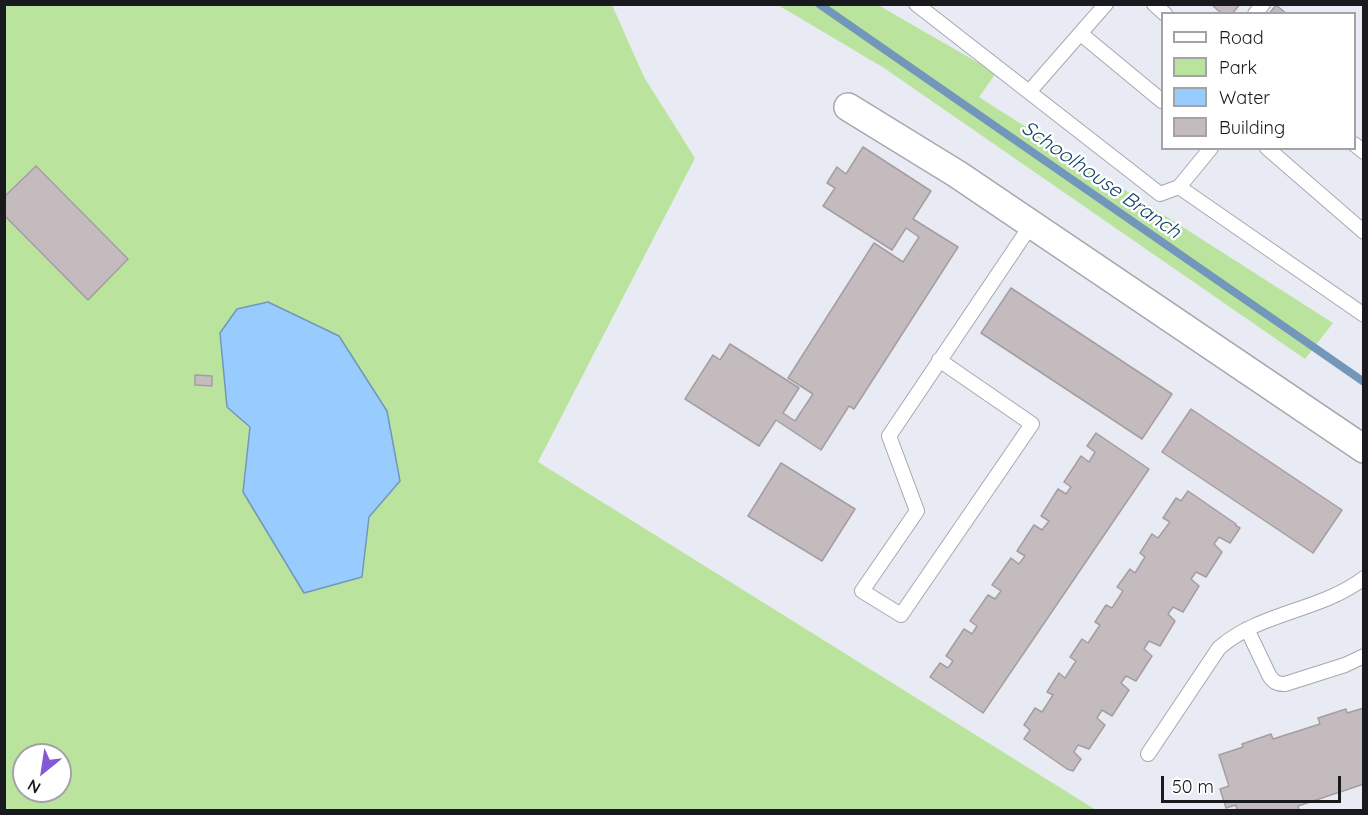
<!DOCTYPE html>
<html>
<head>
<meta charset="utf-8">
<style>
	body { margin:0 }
	#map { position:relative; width:1368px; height:815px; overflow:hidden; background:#e8ebf3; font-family:Quicksand,sans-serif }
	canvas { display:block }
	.frame { position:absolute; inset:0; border:6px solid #191a1d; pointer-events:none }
	.legend { position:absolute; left:1161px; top:12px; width:195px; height:138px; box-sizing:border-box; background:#fff; border:2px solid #a3a3a5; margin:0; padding:8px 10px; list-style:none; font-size:18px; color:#191a1d }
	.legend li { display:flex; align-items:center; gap:12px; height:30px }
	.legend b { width:30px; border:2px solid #a3a3a5 }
	.north { position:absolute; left:12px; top:743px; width:60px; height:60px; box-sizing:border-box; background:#fff; border:2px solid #a3a3a5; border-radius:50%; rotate:210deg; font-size:16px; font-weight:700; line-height:24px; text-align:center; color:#191a1d }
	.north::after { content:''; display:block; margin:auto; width:21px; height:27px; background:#8559d3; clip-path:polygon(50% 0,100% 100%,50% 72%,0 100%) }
	.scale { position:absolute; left:1161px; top:776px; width:180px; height:27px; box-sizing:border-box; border:3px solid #191a1d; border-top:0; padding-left:8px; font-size:18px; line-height:21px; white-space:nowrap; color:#191a1d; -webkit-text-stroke:4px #fff; paint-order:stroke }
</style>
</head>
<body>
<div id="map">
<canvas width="1368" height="815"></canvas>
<div class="frame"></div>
<ul class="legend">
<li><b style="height:8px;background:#fff"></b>Road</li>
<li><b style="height:16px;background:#bae49e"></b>Park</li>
<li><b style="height:16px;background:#98ccff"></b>Water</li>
<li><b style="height:16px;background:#c4bbbe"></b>Building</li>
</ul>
<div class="north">N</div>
<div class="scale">50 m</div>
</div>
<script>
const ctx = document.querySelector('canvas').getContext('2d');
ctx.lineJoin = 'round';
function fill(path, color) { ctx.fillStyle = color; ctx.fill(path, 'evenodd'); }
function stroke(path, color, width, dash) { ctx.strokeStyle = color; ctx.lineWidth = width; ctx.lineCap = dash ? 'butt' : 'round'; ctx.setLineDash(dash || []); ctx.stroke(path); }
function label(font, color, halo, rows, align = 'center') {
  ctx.font = font + ' Quicksand,sans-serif'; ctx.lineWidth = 5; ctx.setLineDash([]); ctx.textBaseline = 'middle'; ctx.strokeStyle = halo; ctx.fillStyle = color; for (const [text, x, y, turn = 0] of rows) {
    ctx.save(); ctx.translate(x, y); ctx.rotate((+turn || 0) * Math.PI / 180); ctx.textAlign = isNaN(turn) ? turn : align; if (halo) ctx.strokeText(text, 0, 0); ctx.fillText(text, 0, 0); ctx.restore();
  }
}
fill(new Path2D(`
	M 5,4 L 612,5 L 644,77 L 695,158 L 538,462 L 1096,810 L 5,810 ZM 24,755 L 60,755 L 60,791 L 24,791 Z
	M 778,5 L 878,5 L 996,73 L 979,97 L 1333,323 L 1305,359 L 884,68 Z`), '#bae49e');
const water = new Path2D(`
	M 268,302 L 339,336 L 387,411 L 400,481 L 369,517 L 362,577 L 304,593 L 243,492 L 250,427 L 227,407 L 220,333 L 237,309 Z`);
fill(water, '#98ccff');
stroke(water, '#7297bb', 1.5);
stroke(new Path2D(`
	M 819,4 L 1364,382`), '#7297bb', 8);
const building = new Path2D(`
	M 1211,4 L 1240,4 L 1232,14 L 1222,14 Z
	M 1276,5 L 1287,14 L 1269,14 Z
	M 863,147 L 931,191 L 913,219 L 958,247 L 854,409 L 849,406 L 821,450 L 776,420 L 759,446 L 685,399 L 713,355 L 720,360 L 730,344 L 799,388 L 783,413 L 795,421 L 813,394 L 788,378 L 874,243 L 903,262 L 919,237 L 906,228 L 892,250 L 823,206 L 835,188 L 827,183 L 837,167 L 846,174 Z
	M 36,166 L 128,259 L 88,300 L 4,215 L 4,197 Z
	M 1011,288 L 1172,394 L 1142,439 L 981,333 Z
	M 195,375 L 212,376 L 212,386 L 195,385 Z
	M 1191,409 L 1342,510 L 1313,553 L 1162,452 Z
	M 1096,433 L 1149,469 L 983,713 L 930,677 L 940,663 L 948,668 L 953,661 L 946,656 L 964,629 L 972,634 L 977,626 L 970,621 L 988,595 L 995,599 L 1001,591 L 992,585 L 1011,558 L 1019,564 L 1025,556 L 1017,551 L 1034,525 L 1042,530 L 1049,521 L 1041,516 L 1058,489 L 1066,494 L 1071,487 L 1064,482 L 1081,456 L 1089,462 L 1095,452 L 1087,446 Z
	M 781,463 L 855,509 L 822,561 L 748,516 Z
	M 1188,491 L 1236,524 L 1235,525 L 1240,528 L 1230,543 L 1219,537 L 1214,544 L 1222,552 L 1206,577 L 1196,572 L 1191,579 L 1199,586 L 1183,612 L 1173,607 L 1168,614 L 1175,621 L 1160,646 L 1149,641 L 1144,649 L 1152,656 L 1136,681 L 1126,676 L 1121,683 L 1129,690 L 1112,716 L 1102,710 L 1097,718 L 1105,725 L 1089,749 L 1078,745 L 1074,752 L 1081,759 L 1073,771 L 1067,769 L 1024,739 L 1030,730 L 1024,725 L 1035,708 L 1042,712 L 1053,695 L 1047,692 L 1059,673 L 1065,678 L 1076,661 L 1070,657 L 1082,639 L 1088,643 L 1100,625 L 1095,622 L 1106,605 L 1112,608 L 1123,591 L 1117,587 L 1130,569 L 1135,573 L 1145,557 L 1140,553 L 1152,534 L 1158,538 L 1170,522 L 1163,518 L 1176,498 L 1181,501 Z
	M 1364,708 L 1364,784 L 1298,806 L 1299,810 L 1237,810 L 1236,805 L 1226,808 L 1220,789 L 1229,786 L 1219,755 L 1243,747 L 1242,744 L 1271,734 L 1273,739 L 1320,724 L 1318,718 L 1346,709 L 1347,713 Z`);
fill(building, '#c4bbbe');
stroke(building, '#a69da0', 1.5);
const lane = new Path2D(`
	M 916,4 L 1160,194 L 1179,187 L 1364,315
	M 1154,4 L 1165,14
	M 1255,14 L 1263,4
	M 1081,34 L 1162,101
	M 1029,92 L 1106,4
	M 1354,144 L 1364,152
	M 1267,148 L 1364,232
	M 1179,187 L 1211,148
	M 939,360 L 1032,424 L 901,615 L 862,591 L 917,511 L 889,436 L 1031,225
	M 1247,629 L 1269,675 C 1273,682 1277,684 1285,684 L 1345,665 L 1364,656
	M 1148,754 L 1219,648 C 1260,612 1321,611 1364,578`);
const street = new Path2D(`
	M 848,107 L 957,174 L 1364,449`);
stroke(lane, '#a5a8af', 16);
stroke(street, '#a5a8af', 30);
stroke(lane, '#fff', 14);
stroke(street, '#fff', 27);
label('italic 20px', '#15446d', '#fff', [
	["Schoolhouse Branch",1101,180,35]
]);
</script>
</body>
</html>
